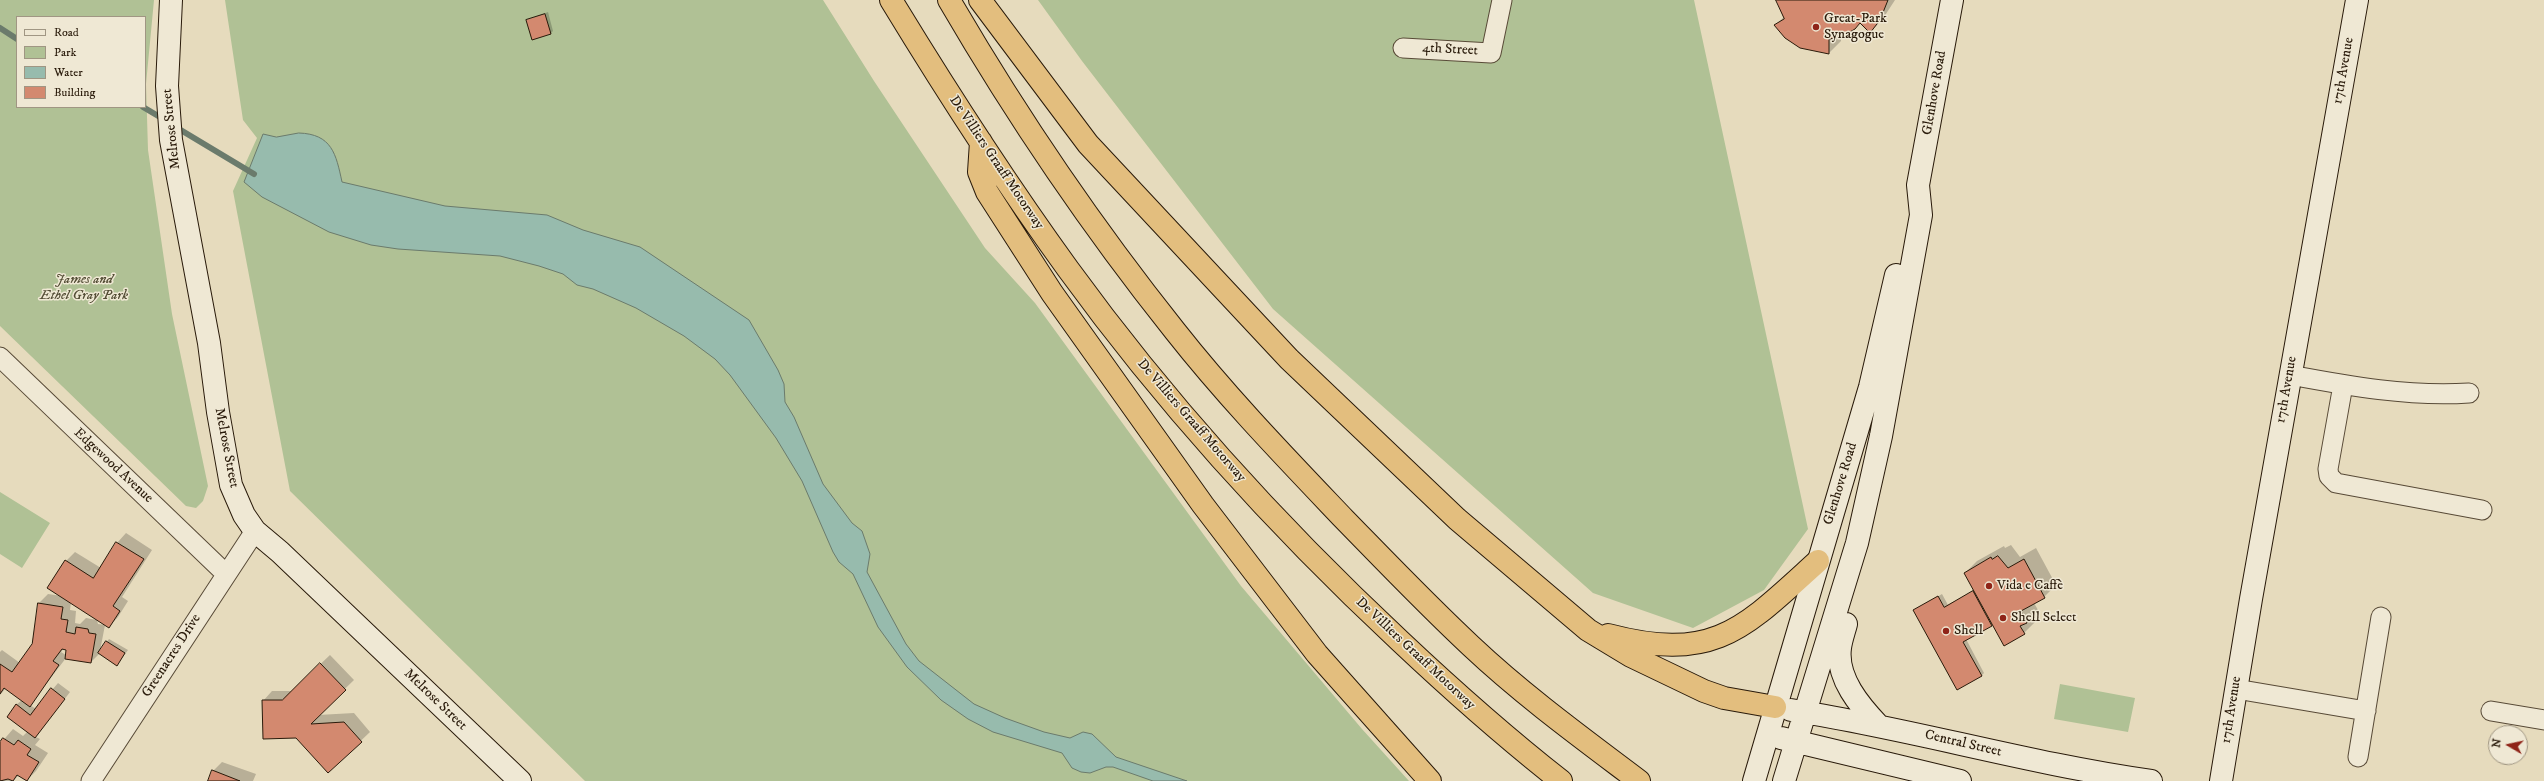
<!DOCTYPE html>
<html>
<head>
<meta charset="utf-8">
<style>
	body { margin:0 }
	#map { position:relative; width:2544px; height:781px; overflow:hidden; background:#e6dbbd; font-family:"IM FELL DW Pica",serif }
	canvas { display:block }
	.legend { position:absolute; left:16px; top:16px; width:130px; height:92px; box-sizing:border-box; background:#efe8d4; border:1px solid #a09683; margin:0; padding:5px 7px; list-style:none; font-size:12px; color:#291a0a }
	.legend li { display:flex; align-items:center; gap:8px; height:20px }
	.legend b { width:20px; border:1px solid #a09683 }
	.north { position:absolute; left:2488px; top:725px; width:40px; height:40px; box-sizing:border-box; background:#efe8d4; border:1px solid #a09683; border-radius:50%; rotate:279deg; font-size:11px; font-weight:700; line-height:16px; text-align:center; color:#291a0a }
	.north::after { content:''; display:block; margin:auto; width:14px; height:18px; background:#8f2418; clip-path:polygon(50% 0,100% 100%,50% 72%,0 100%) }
</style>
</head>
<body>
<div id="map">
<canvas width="2544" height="781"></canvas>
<ul class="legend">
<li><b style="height:5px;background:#efe8d4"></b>Road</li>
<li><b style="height:11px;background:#b0c195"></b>Park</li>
<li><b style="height:11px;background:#97bbad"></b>Water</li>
<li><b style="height:11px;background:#d3896f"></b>Building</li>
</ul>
<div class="north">N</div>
</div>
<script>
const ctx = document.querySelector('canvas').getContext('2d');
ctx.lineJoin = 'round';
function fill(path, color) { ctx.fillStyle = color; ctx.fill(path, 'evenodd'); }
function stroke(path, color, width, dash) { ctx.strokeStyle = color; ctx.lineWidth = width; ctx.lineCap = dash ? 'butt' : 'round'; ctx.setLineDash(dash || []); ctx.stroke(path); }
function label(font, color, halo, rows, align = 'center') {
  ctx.font = font + ' "IM FELL DW Pica",serif'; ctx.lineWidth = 3; ctx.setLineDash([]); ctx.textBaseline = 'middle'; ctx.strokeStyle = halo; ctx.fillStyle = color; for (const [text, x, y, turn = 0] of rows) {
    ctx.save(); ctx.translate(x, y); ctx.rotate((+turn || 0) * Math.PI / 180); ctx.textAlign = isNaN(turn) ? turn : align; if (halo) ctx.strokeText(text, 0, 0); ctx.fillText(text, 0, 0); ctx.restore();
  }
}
fill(new Path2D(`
	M 0,0 L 154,0 L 146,84 L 148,150 L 172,314 L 208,486 L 203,501 L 196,508 L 186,506 L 0,326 ZM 17,17 L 145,17 L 145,107 L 17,107 Z
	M 225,0 L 823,0 L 874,81 L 985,248 L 1035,303 L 1241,586 L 1362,729 L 1409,781 L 585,781 L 290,491 L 233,191 L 257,138 L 243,120 Z
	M 1038,0 L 1694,0 L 1808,529 L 1764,590 L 1693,628 L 1593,593 L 1273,309 L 1082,61 Z
	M 0,492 L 50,523 L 22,568 L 0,554 Z
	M 2060,684 L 2135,698 L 2128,732 L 2054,719 Z`), '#b0c195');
const water = new Path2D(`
	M 299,133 C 332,134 336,154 342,182 L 445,206 L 547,215 L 583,230 L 640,247 L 749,320 L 778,370 L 784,384 L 785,402 L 794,417 L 823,484 L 852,523 L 862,531 L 870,554 L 867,572 L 906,644 L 919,661 L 974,704 L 1005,718 L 1044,732 L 1070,738 L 1083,732 L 1092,734 L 1116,757 L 1187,781 L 1153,781 L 1113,767 L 1106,767 L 1090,773 L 1081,772 L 1072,768 L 1062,753 L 993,732 L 968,719 L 941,700 L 907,667 L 878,627 L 853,574 L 839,562 L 833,552 L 802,481 L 776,438 L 730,375 L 715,359 L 684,336 L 636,308 L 593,289 L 577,285 L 563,274 L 539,266 L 500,256 L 398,249 L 371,245 L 329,232 L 262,197 L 244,182 L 263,134 L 276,137 Z`);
fill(water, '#97bbad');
stroke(water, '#6b7b6c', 1);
fill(new Path2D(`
	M 1777,0 L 1895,0 L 1882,20 L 1870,32 L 1860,23 L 1841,36 L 1841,41 L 1829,53 L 1775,25 L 1784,17 Z
	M 548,12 L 553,31 L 550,34 L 527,20 Z
	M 126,533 L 152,550 L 122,597 L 128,601 L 118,617 L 109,627 L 71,602 L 70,610 L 76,611 L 75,623 L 80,624 L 86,618 L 97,620 L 98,624 L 105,625 L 100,651 L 109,639 L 128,650 L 117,665 L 100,653 L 91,662 L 66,658 L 30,705 L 36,709 L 58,683 L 70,692 L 36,737 L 40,739 L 35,745 L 48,753 L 36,771 L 27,780 L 19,775 L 13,781 L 0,781 L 0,744 L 13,729 L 23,736 L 28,731 L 16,705 L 22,700 L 6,688 L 0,695 L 0,652 L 2,650 L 20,663 L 33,645 L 39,603 L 48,594 L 62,596 L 66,561 L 75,552 L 101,568 L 117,543 ZM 64,648 L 67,649 L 66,655 L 61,652 Z
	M 2011,545 L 2020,557 L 2036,548 L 2056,585 L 2044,597 L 2034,603 L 2038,610 L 2033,615 L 2036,621 L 2024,633 L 1993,624 L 1966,639 L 1984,673 L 1982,675 L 1915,610 L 1942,594 L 1948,605 L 1974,590 L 1965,573 L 1977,561 L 2004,546 L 2005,548 Z
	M 330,655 L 354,680 L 318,715 L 354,713 L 370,732 L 328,772 L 263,701 L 272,691 L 292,691 Z
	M 222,762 L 256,774 L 253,781 L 209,781 L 213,771 Z`), '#0003');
stroke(new Path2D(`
	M 0,28 L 17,39
	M 143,107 L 165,120
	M 174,126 L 254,174`), '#6b7b6c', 6);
const building = new Path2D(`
	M 1776,0 L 1888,0 L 1880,20 L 1870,33 L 1860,23 L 1855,29 L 1841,37 L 1829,39 L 1829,54 L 1800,48 L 1785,38 L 1774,25 L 1784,19 Z
	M 545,14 L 551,34 L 532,40 L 526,20 Z
	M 116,542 L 144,559 L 113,606 L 120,611 L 109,628 L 47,588 L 65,560 L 93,578 Z
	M 1998,556 L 2008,568 L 2024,559 L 2045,598 L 2021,611 L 2027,623 L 2020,626 L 2025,634 L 2004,646 L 1964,573 L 1991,557 L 1992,559 Z
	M 1973,591 L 1992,626 L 1963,642 L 1982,676 L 1957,690 L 1913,610 L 1938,596 L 1944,607 Z
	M 38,603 L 63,607 L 61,619 L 68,620 L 66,632 L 75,634 L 76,627 L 88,629 L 89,633 L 96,634 L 91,663 L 65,659 L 66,650 L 62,649 L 53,661 L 59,665 L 30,707 L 4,688 L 0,694 L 0,664 L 12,672 L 32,644 Z
	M 106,641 L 125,653 L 117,666 L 98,653 Z
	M 320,663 L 346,690 L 311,724 L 344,722 L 362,742 L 328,773 L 296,738 L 263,739 L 262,700 L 282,700 Z
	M 51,688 L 65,699 L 35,738 L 7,717 L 16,704 L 30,715 Z
	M 3,738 L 14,745 L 18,740 L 31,749 L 27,755 L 39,762 L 27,781 L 17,775 L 13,781 L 8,779 L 0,781 L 0,742 Z
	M 212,770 L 240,781 L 208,781 Z`);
fill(building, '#d3896f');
stroke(building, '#291a0a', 1);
const street = new Path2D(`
	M 1403,48 L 1491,53 L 1502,0
	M 0,357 L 226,574
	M 2290,375 C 2349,386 2409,397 2469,393
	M 2343,385 L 2328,469 L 2329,476 L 2336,483 L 2482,510
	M 2236,689 L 2366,711
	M 2491,711 L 2544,720
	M 2358,757 L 2381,617
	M 91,781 L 255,531`);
const secondary = new Path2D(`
	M 171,0 L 167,86 L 171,140 L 209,343 L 218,412 L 231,485 L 244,515 L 255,531 L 280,552 L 520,781
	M 1846,624 C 1844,632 1841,640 1840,648 C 1836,678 1860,706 1879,726
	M 1791,710 C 1912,729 2030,764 2151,781
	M 1781,738 L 1960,781
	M 1754,781 L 1870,387 L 1896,275
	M 1784,781 L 1857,543 L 1881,436 L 1921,215 L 1918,185 L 1952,0
	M 2221,781 L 2251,599 L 2357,0`);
const highway = new Path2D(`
	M 891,0 C 947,92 1005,182 1068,269 C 1166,404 1279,528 1400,641 C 1452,690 1505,737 1561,781
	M 949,0 C 1016,115 1092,227 1175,331 C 1227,397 1286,458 1344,519 C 1386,562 1427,605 1471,646 C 1523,695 1582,738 1639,781
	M 980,0 L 1088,144 L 1289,359 L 1457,519 L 1588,630 L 1631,656 L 1704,691 L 1724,698 L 1775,707
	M 981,142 L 979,172 L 987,192 L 1052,293 L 1203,505 L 1317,654 L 1430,781
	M 1608,635 C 1715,663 1743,629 1818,561`);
stroke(street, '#584a37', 21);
stroke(secondary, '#291a0a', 24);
stroke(highway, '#291a0a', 24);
stroke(street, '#efe8d4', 19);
stroke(secondary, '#efe8d4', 22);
stroke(highway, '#e3be7e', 22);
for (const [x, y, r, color] of [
	[1816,27,4,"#8f2418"],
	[1989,586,4,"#8f2418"],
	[2003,618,4,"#8f2418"],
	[1946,631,4,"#8f2418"]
]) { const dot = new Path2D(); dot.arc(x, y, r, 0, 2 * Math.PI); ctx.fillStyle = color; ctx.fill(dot); stroke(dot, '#efe8d4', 1.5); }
label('14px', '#291a0a', '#efe8d4', [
	["Great-Park",1824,19],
	["Synagogue",1824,35],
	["Vida e Caffè",1997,586],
	["Shell Select",2011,618],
	["Shell",1954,631]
], 'left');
label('14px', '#291a0a', '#efe8d4', [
	["4th Street",1450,50,3],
	["17th Avenue",2344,71,-80],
	["Glenhove Road",1935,93,-80],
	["Melrose Street",172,129,-96],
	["De Villiers Graaff Motorway",996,163,56],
	["17th Avenue",2287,390,-80],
	["De Villiers Graaff Motorway",1191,421,49],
	["Melrose Street",226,448,79],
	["Edgewood Avenue",113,466,43],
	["Glenhove Road",1841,484,-73],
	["De Villiers Graaff Motorway",1415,654,43],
	["Greenacres Drive",172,656,-57],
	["Melrose Street",435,700,44],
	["17th Avenue",2232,710,-81],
	["Central Street",1963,744,13]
]);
label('italic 14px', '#524c34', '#efe8d4', [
	["James and",84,280],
	["Ethel Gray Park",84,296]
]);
</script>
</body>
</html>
